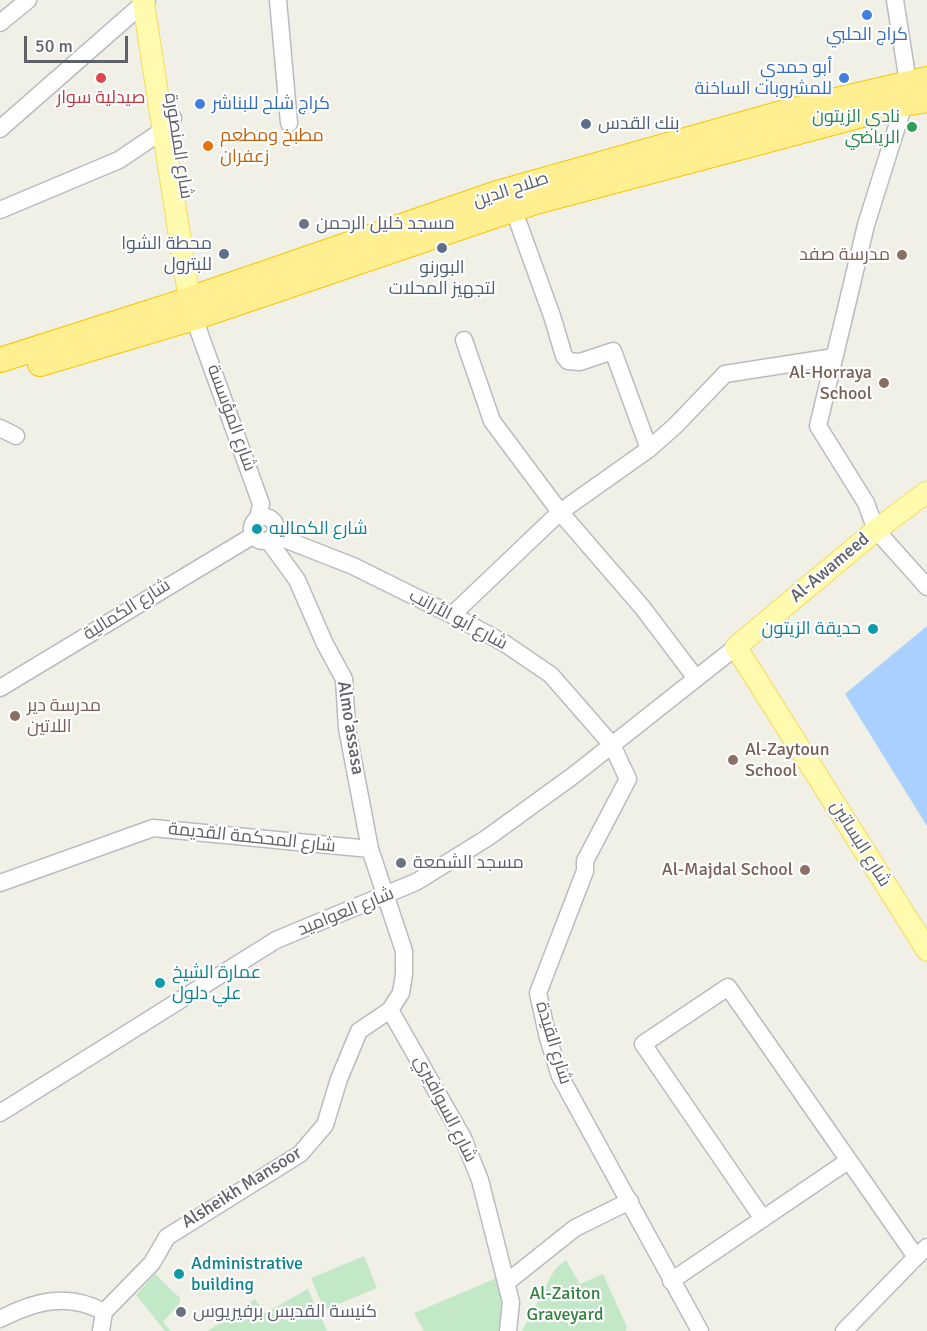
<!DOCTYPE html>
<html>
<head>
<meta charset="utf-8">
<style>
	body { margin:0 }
	#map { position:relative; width:927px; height:1331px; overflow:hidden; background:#f1f0e7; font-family:Signika,sans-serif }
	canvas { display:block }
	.scale { position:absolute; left:24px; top:36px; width:104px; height:27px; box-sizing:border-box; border:3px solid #5e6168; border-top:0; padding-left:8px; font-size:18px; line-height:21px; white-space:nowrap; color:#5e6168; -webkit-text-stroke:4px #fff; paint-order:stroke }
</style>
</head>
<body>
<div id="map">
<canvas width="927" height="1331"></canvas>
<div class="scale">50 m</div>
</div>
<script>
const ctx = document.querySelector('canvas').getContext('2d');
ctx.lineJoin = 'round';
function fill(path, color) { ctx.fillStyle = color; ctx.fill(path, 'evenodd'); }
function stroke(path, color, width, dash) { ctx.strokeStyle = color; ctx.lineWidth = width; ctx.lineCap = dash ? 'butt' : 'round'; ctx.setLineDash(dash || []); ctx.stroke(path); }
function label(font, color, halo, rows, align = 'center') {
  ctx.font = font + ' Signika,Cairo,sans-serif'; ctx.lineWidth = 4.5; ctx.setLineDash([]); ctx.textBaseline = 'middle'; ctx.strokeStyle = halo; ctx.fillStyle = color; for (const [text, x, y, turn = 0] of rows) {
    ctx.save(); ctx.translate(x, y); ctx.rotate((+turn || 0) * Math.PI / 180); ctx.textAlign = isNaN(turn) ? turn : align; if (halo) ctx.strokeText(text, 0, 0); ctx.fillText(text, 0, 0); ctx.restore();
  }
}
fill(new Path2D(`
	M 364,1256 L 377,1288 L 324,1310 L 311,1278 Z
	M 566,1260 L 580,1284 L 603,1274 L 627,1327 L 626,1331 L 522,1331 L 555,1269 Z
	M 155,1274 L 180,1298 L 180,1303 L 163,1322 L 171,1331 L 165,1331 L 136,1295 Z
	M 499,1277 L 504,1298 L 501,1331 L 424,1331 L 414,1313 Z
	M 308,1289 L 327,1331 L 208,1331 L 255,1299 L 265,1313 Z`), '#c3e8c8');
fill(new Path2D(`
	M 927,626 L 927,826 L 845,694 Z`), '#a9d0ff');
const minor = new Path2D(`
	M 278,0 L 289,123
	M 895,0 L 908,82 L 904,104 L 866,225 L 818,426 L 866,503 L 876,530 L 927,587
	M 0,23 L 28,0
	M 0,129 L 147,0
	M 0,210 L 119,160 L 162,131 L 173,118
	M 514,211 L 552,316 L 564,356 L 568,361 L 580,362 L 613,351 L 649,449
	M 194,318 L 261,504 L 258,519
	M 464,340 L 492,421 L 560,512 L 642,607 L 695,677
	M 0,428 L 16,436
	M252 529a12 12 0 1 1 24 0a12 12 0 1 1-24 0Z
	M 274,535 L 353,566 L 452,615 L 504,643 L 551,675 L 612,745 L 628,779 L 585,861 L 585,871 L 538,993 L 548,1038 L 560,1076 L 700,1331
	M 268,540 L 297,580 L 325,644 L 344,679 L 347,728 L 370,849 L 404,951 L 404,974 L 401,993 L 390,1010 L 463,1138 L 480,1180 L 511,1302 L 508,1331
	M 452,615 L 560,512 L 649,449 L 676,425 L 725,374 L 834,357
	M 0,688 L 254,535
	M 0,883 L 153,828 L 370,849
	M 0,1113 L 276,940 L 416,882 L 487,838 L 574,775 L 736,647
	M 763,1219 L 643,1044 L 728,987 L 916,1257 L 927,1247
	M 671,1281 L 848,1161
	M 506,1283 L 575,1228 L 630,1201
	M 0,1319 C 35,1301 68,1292 104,1312
	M 101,1331 L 104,1312 L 152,1263 L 167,1237 L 300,1154 L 325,1125 L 339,1079 L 359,1031 L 390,1010
	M 844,1331 L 916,1257`);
const major = new Path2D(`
	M 143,0 L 189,297
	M 927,492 L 876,530 L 736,647 L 927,950`);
const highway = new Path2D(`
	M 0,360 L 166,307 L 497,193 L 785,112 L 927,79
	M 40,364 L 194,318 L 536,202 L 904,104 L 927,100`);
stroke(minor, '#b9bbc1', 19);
stroke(major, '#f5db5c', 23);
stroke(highway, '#f8c600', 26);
stroke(minor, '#fff', 16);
stroke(major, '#fffbae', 21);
stroke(highway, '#ffef90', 24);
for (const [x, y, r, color] of [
	[867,15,6,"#3f7fe0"],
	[101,78,6,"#e0444e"],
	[844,78,6,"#3f7fe0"],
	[200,104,6,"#3f7fe0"],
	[586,124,6,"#5c6f8a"],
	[912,127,6,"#2e9e5b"],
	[208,146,6,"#e8710a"],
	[304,224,6,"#6b7280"],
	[442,248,6,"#5c6f8a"],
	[224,254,6,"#5c6f8a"],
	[902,255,6,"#8d6e63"],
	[884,383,6,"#8d6e63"],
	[257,529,6,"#0f9aa8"],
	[873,629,6,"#0f9aa8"],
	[15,716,6,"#8d6e63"],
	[733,760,6,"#8d6e63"],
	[401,863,6,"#6b7280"],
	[805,870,6,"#8d6e63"],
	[160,983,6,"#0f9aa8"],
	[179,1274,6,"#0f9aa8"],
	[181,1312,6,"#6b7280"]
]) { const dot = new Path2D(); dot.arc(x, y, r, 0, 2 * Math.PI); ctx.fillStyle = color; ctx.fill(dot); stroke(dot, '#fff', 2); }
label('18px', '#366cbe', '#fff', [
	["كراج الحلبي",867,35],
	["أبو حمدي",832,68,"right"],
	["للمشروبات الساخنة",832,89,"right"],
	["كراج شلح للبناشر",212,104,"left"]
]);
label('18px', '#be3a42', '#fff', [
	["صيدلية سوار",101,98]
]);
label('18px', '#27864d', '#fff', [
	["نادي الزيتون",900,117],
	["الرياضي",900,138]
], 'right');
label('18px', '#4e5e75', '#fff', [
	["بنك القدس",598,124],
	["محطة الشوا",212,244,"right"],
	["للبترول",212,265,"right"],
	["البورنو",442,268,"center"],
	["لتجهيز المحلات",442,289,"center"]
], 'left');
label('18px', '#c56008', '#fff', [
	["مطبخ ومطعم",220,136],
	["زعفران",220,157]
], 'left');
label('18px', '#5e6168', '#fff', [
	["شارع المنصورة",178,146,81],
	["صلاح الدين",511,190,-18],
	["شارع المؤسسة",231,418,70],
	["Al-Awameed",830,568,-40],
	["شارع الكمالية",127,610,-32],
	["شارع أبو الأرانب",458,620,28],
	["Almo'assasa",350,728,81],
	["شارع المحكمة القديمة",252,838,6],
	["شارع البساتين",860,844,58],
	["شارع العواميد",346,912,-22],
	["شارع القيدة",553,1043,73],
	["شارع السوافيري",445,1109,63],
	["Alsheikh Mansoor",242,1188,-32]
]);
label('18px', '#5b616d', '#fff', [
	["مسجد خليل الرحمن",316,224],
	["مسجد الشمعة",413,863],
	["كنيسة القديس برفيريوس",193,1312]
], 'left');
label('18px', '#785e54', '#fff', [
	["مدرسة صفد",890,255],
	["Al-Horraya",872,373],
	["School",872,394],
	["مدرسة دير",27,706,"left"],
	["اللاتين",27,727,"left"],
	["Al-Zaytoun",745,750,"left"],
	["School",745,771,"left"],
	["Al-Majdal School",793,870]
], 'right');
label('18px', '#0d838f', '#fff', [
	["شارع الكماليه",269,529],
	["حديقة الزيتون",861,629,"right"],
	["عمارة الشيخ",172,973],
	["علي دلول",172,994],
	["Administrative",191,1264],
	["building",191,1285]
], 'left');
label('18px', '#32823f', '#fff', [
	["Al-Zaiton",565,1294],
	["Graveyard",565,1315]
]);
</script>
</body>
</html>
